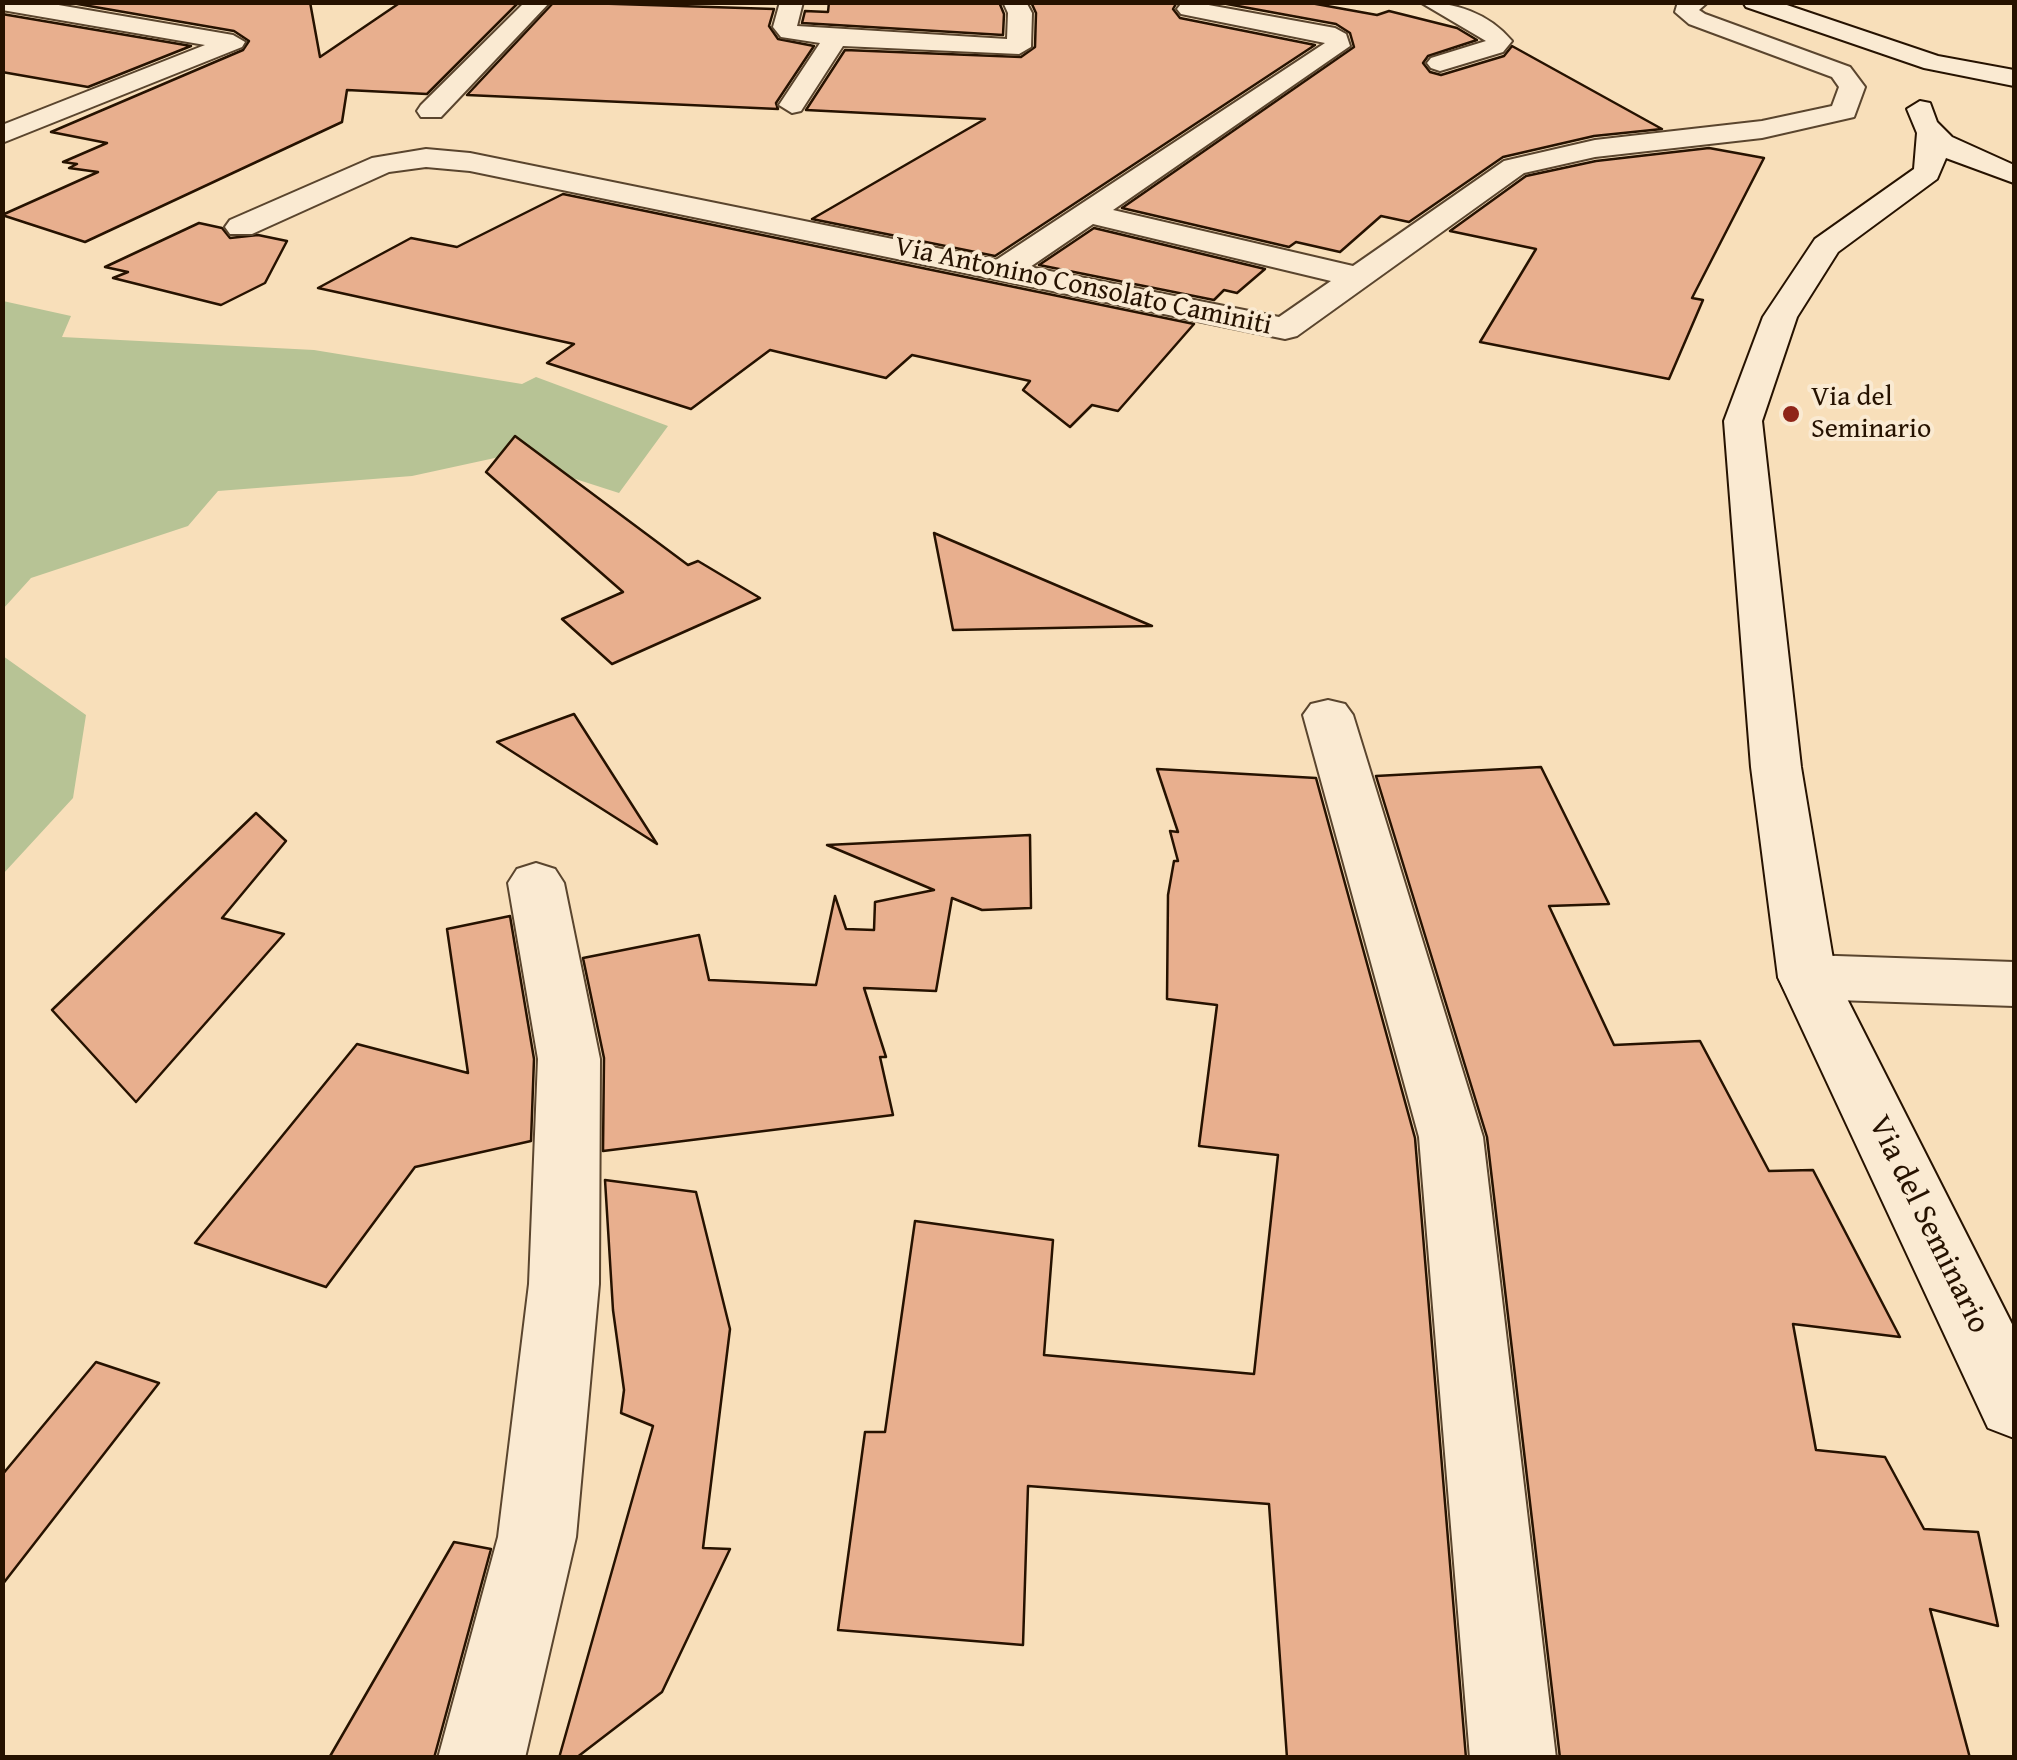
<!DOCTYPE html>
<html>
<head>
<meta charset="utf-8">
<style>
	body { margin:0 }
	#map { position:relative; width:2017px; height:1760px; overflow:hidden; background:#f8dfba; font-family:"Gentium Book Plus",serif }
	canvas { display:block }
	.frame { position:absolute; inset:0; border:5px solid #261200; pointer-events:none }
</style>
</head>
<body>
<div id="map">
<canvas width="2017" height="1760"></canvas>
<div class="frame"></div>
</div>
<script>
const ctx = document.querySelector('canvas').getContext('2d');
ctx.lineJoin = 'round';
function fill(path, color) { ctx.fillStyle = color; ctx.fill(path, 'evenodd'); }
function stroke(path, color, width, dash) { ctx.strokeStyle = color; ctx.lineWidth = width; ctx.lineCap = dash ? 'butt' : 'round'; ctx.setLineDash(dash || []); ctx.stroke(path); }
function label(font, color, halo, rows, align = 'center') {
  ctx.font = font + ' "Gentium Book Plus",serif'; ctx.lineWidth = 8; ctx.setLineDash([]); ctx.textBaseline = 'middle'; ctx.strokeStyle = halo; ctx.fillStyle = color; for (const [text, x, y, turn = 0] of rows) {
    ctx.save(); ctx.translate(x, y); ctx.rotate((+turn || 0) * Math.PI / 180); ctx.textAlign = isNaN(turn) ? turn : align; if (halo) ctx.strokeText(text, 0, 0); ctx.fillText(text, 0, 0); ctx.restore();
  }
}
fill(new Path2D(`
	M 3,301 L 71,316 L 62,337 L 314,350 L 522,384 L 536,377 L 668,426 L 619,493 L 504,456 L 412,476 L 218,491 L 188,526 L 31,578 L 3,609 Z
	M 3,656 L 86,715 L 73,798 L 3,874 Z`), '#b7c395');
const building = new Path2D(`
	M 66,2 L 310,2 L 320,57 L 401,2 L 519,2 L 427,94 L 347,90 L 342,122 L 85,242 L 2,215 L 98,172 L 69,168 L 77,164 L 63,162 L 107,143 L 51,132 L 243,50 L 249,41 L 234,31 Z
	M 554,2 L 774,9 L 769,26 L 778,39 L 814,46 L 776,103 L 778,109 L 467,95 Z
	M 829,2 L 999,2 L 1004,14 L 1003,35 L 802,23 L 805,11 L 828,12 Z
	M 1031,2 L 1177,2 L 1173,9 L 1180,18 L 1315,45 L 995,256 L 812,219 L 985,119 L 806,110 L 845,50 L 1021,57 L 1035,47 L 1036,13 Z
	M 1216,2 L 1305,2 L 1377,15 L 1389,11 L 1457,28 L 1477,40 L 1428,56 L 1423,63 L 1430,72 L 1441,75 L 1504,56 L 1512,46 L 1662,129 L 1594,136 L 1503,157 L 1409,222 L 1381,216 L 1340,252 L 1296,242 L 1289,247 L 1122,208 L 1354,47 L 1350,33 L 1336,24 Z
	M 2,14 L 191,46 L 88,87 L 2,72 Z
	M 1709,148 L 1764,158 L 1692,298 L 1703,300 L 1669,379 L 1480,342 L 1536,249 L 1450,231 L 1526,176 L 1596,161 Z
	M 563,194 L 1194,324 L 1118,411 L 1092,405 L 1070,427 L 1023,390 L 1030,381 L 912,355 L 886,378 L 770,350 L 691,409 L 547,363 L 574,344 L 318,288 L 411,238 L 457,247 Z
	M 199,223 L 222,228 L 230,238 L 258,235 L 287,241 L 265,283 L 221,305 L 113,278 L 128,272 L 105,267 Z
	M 1094,228 L 1265,269 L 1237,293 L 1224,290 L 1214,300 L 1039,265 Z
	M 515,436 L 688,565 L 698,561 L 760,598 L 612,664 L 562,619 L 623,592 L 486,472 Z
	M 934,533 L 1152,626 L 953,630 Z
	M 574,714 L 657,844 L 497,742 Z
	M 1541,767 L 1609,904 L 1549,906 L 1614,1045 L 1700,1041 L 1769,1171 L 1813,1170 L 1900,1337 L 1793,1324 L 1816,1450 L 1885,1457 L 1924,1529 L 1978,1532 L 1998,1626 L 1930,1609 L 1970,1758 L 1560,1758 L 1487,1137 L 1376,776 Z
	M 1157,769 L 1316,778 L 1415,1138 L 1466,1758 L 1287,1758 L 1269,1504 L 1028,1486 L 1023,1645 L 838,1630 L 865,1432 L 885,1432 L 915,1221 L 1053,1240 L 1044,1355 L 1254,1374 L 1278,1155 L 1199,1146 L 1217,1005 L 1167,999 L 1168,895 L 1174,861 L 1178,861 L 1170,831 L 1178,832 Z
	M 256,813 L 286,841 L 222,918 L 284,934 L 136,1102 L 52,1010 Z
	M 1030,835 L 1031,908 L 982,910 L 952,898 L 936,991 L 864,988 L 886,1057 L 880,1057 L 893,1115 L 603,1151 L 604,1058 L 583,958 L 699,935 L 709,980 L 816,985 L 835,896 L 846,929 L 874,930 L 875,902 L 934,890 L 827,845 Z
	M 510,916 L 534,1059 L 531,1141 L 415,1167 L 326,1287 L 195,1243 L 357,1044 L 468,1073 L 447,929 Z
	M 605,1180 L 696,1192 L 730,1329 L 703,1548 L 730,1549 L 662,1692 L 576,1758 L 559,1758 L 653,1426 L 621,1413 L 624,1390 L 613,1310 Z
	M 96,1362 L 159,1383 L 2,1585 L 2,1475 Z
	M 454,1542 L 491,1549 L 434,1758 L 329,1758 Z`);
fill(building, '#e8af8e');
stroke(building, '#261200', 2.5);
const minor = new Path2D(`
	M 2,2 L 41,2 L 233,35 L 245,42 L 242,47 L 2,143 L 2,125 L 205,45 L 2,10 Z
	M 525,2 L 550,2 L 441,117 L 421,117 L 417,111 L 421,105 Z
	M 780,2 L 803,2 L 797,26 L 1007,39 L 1008,13 L 1003,2 L 1026,2 L 1032,13 L 1031,47 L 1019,54 L 843,46 L 801,111 L 792,113 L 779,105 L 820,43 L 781,37 L 773,27 Z
	M 1192,2 L 1335,28 L 1346,34 L 1350,46 L 1113,210 L 1353,266 L 1504,161 L 1595,140 L 1762,121 L 1832,106 L 1839,87 L 1832,77 L 1689,24 L 1675,12 L 1678,2 L 1708,2 L 1699,10 L 1705,14 L 1850,67 L 1865,87 L 1854,117 L 1762,138 L 1595,157 L 1524,173 L 1297,336 L 1285,339 L 470,171 L 426,167 L 389,172 L 252,234 L 230,234 L 225,227 L 230,220 L 372,158 L 426,149 L 470,153 L 996,260 L 1325,43 L 1181,14 L 1177,9 L 1181,4 ZM 1093,224 L 1331,281 L 1279,317 L 1030,267 Z
	M 1420,2 C 1454,2 1489,13 1512,41 L 1503,52 L 1440,71 L 1431,68 L 1427,63 L 1431,58 L 1486,41 Z
	M 1328,700 L 1345,704 L 1353,715 L 1483,1137 L 1556,1758 L 1470,1758 L 1419,1137 L 1303,715 L 1311,704 Z
	M 536,863 L 555,869 L 564,883 L 600,1059 L 599,1284 L 576,1537 L 525,1758 L 438,1758 L 498,1537 L 529,1284 L 538,1059 L 508,883 L 517,869 Z
	M 1807,955 L 2014,962 L 2014,1006 L 1807,999 L 1786,993 L 1778,977 L 1786,961 Z`);
const secondary = new Path2D(`
	M 1743,2 L 1778,2 L 1938,56 L 2014,70 L 2014,86 L 1924,68 L 1746,7 Z
	M 1920,101 L 1930,103 L 1937,122 L 1952,137 L 2014,165 L 2014,183 L 1946,158 L 1937,179 L 1838,252 L 1797,317 L 1762,421 L 1801,767 L 1836,977 L 2014,1328 L 2014,1438 L 1988,1428 L 1778,977 L 1751,767 L 1724,421 L 1763,317 L 1815,239 L 1914,169 L 1917,133 L 1907,109 Z`);
stroke(minor, '#5a452e', 4);
stroke(secondary, '#261200', 4);
fill(minor, '#faead2');
fill(secondary, '#faead2');
for (const [x, y, r, color] of [
	[1791,414,10,"#8f2418"]
]) { const dot = new Path2D(); dot.arc(x, y, r, 0, 2 * Math.PI); ctx.fillStyle = color; ctx.fill(dot); stroke(dot, '#faead2', 4); }
label('28px', '#261200', '#faead2', [
	["Via Antonino Consolato Caminiti",1083,287,12]
]);
label('28px', '#261200', '#faead2', [
	["Via del",1811,398],
	["Seminario",1811,430]
], 'left');
label('32px', '#261200', '#faead2', [
	["Via del Seminario",1928,1225,64]
]);
</script>
</body>
</html>
